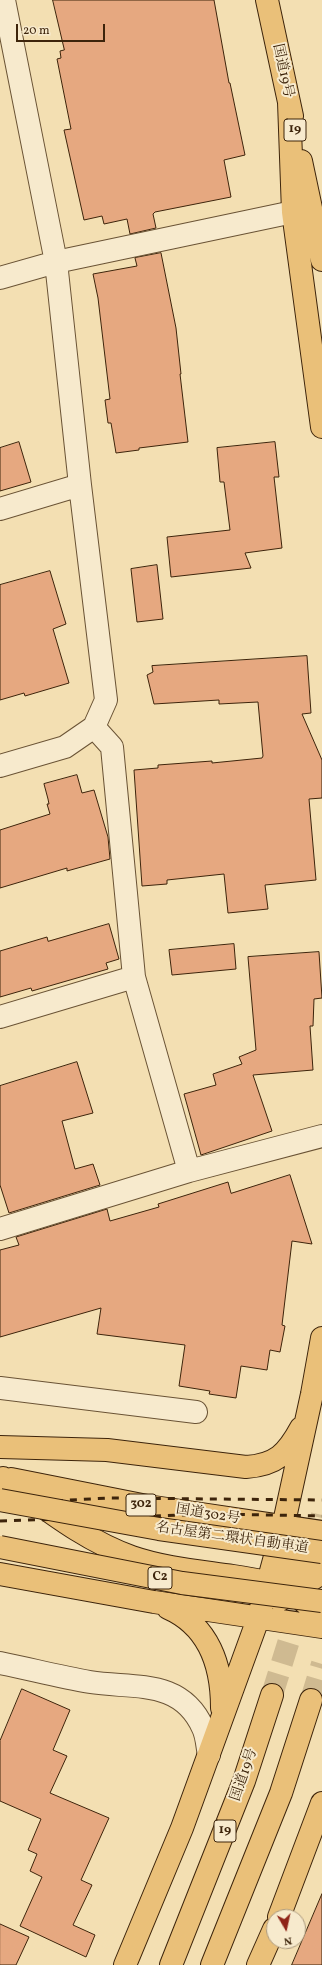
<!DOCTYPE html>
<html>
<head>
<meta charset="utf-8">
<style>
	body { margin:0 }
	#map { position:relative; width:322px; height:1965px; overflow:hidden; background:#f3dfb2; font-family:Vollkorn,serif }
	canvas { display:block }
	.north { position:absolute; left:266px; top:1909px; width:40px; height:40px; box-sizing:border-box; background:#f7eacd; border:1px solid #ad9b7f; border-radius:50%; rotate:171deg; font-size:11px; font-weight:700; line-height:16px; text-align:center; color:#3d240b }
	.north::after { content:''; display:block; margin:auto; width:14px; height:18px; background:#8f2418; clip-path:polygon(50% 0,100% 100%,50% 72%,0 100%) }
	.scale { position:absolute; left:16px; top:24px; width:89px; height:18px; box-sizing:border-box; border:2px solid #3d240b; border-top:0; padding-left:5px; font-size:12px; line-height:14px; white-space:nowrap; color:#3d240b; -webkit-text-stroke:3px #f7eacd; paint-order:stroke }
</style>
</head>
<body>
<div id="map">
<canvas width="322" height="1965"></canvas>
<div class="north">N</div>
<div class="scale">20 m</div>
</div>
<script>
const ctx = document.querySelector('canvas').getContext('2d');
ctx.lineJoin = 'round';
function fill(path, color) { ctx.fillStyle = color; ctx.fill(path, 'evenodd'); }
function stroke(path, color, width, dash) { ctx.strokeStyle = color; ctx.lineWidth = width; ctx.lineCap = dash ? 'butt' : 'round'; ctx.setLineDash(dash || []); ctx.stroke(path); }
function label(font, color, halo, rows, align = 'center') {
  ctx.font = font + ' Vollkorn,"Noto Serif JP",serif'; ctx.lineWidth = 4; ctx.setLineDash([]); ctx.textBaseline = 'middle'; ctx.strokeStyle = halo; ctx.fillStyle = color; for (const [text, x, y, turn = 0] of rows) {
    ctx.save(); ctx.translate(x, y); ctx.rotate((+turn || 0) * Math.PI / 180); ctx.textAlign = isNaN(turn) ? turn : align; if (halo) ctx.strokeText(text, 0, 0); ctx.fillText(text, 0, 0); ctx.restore();
  }
}
const building = new Path2D(`
	M 53,0 L 214,0 L 229,83 L 230,83 L 245,155 L 224,160 L 231,197 L 155,212 L 153,214 L 156,228 L 130,234 L 127,219 L 104,224 L 102,216 L 84,220 L 64,130 L 71,129 L 57,59 L 61,58 L 60,51 L 64,50 Z
	M 161,253 L 176,328 L 181,374 L 180,374 L 188,442 L 139,448 L 139,450 L 116,453 L 111,423 L 108,423 L 105,400 L 110,399 L 98,298 L 93,274 L 137,266 L 135,258 Z
	M 19,442 L 31,482 L 0,491 L 0,448 Z
	M 275,442 L 279,477 L 274,477 L 282,548 L 245,553 L 251,568 L 171,577 L 167,537 L 230,530 L 224,482 L 220,482 L 217,448 Z
	M 157,565 L 163,619 L 137,622 L 131,569 Z
	M 50,571 L 66,624 L 53,629 L 69,683 L 25,696 L 24,693 L 0,700 L 0,585 Z
	M 307,656 L 311,713 L 302,714 L 322,760 L 322,798 L 309,799 L 316,880 L 265,885 L 268,909 L 228,913 L 224,874 L 167,880 L 167,884 L 142,886 L 134,770 L 158,768 L 158,765 L 212,761 L 212,763 L 262,758 L 263,756 L 258,702 L 219,704 L 219,700 L 154,704 L 147,675 L 153,672 L 152,666 Z
	M 77,775 L 82,793 L 94,790 L 108,837 L 110,859 L 67,871 L 67,868 L 0,888 L 0,830 L 50,814 L 47,804 L 49,804 L 48,799 L 44,784 Z
	M 109,924 L 119,959 L 106,963 L 108,969 L 32,991 L 31,988 L 0,997 L 0,951 L 47,937 L 48,941 Z
	M 234,944 L 236,969 L 172,975 L 169,950 Z
	M 319,952 L 322,998 L 314,999 L 313,1026 L 310,1026 L 313,1070 L 253,1075 L 272,1131 L 201,1155 L 184,1094 L 216,1085 L 213,1074 L 242,1064 L 239,1057 L 256,1050 L 248,957 Z
	M 77,1062 L 93,1113 L 62,1121 L 75,1169 L 93,1164 L 100,1185 L 9,1213 L 0,1185 L 0,1086 Z
	M 290,1175 L 312,1244 L 292,1241 L 282,1325 L 285,1326 L 280,1352 L 270,1350 L 267,1370 L 241,1366 L 236,1398 L 209,1394 L 210,1391 L 179,1386 L 185,1345 L 97,1334 L 101,1308 L 0,1337 L 0,1250 L 19,1245 L 16,1237 L 107,1209 L 110,1221 L 159,1207 L 158,1204 L 228,1182 L 231,1193 Z
	M 22,1689 L 70,1710 L 53,1750 L 67,1756 L 50,1793 L 109,1818 L 81,1880 L 92,1885 L 73,1925 L 95,1935 L 86,1957 L 20,1926 L 42,1877 L 30,1871 L 37,1854 L 28,1850 L 41,1819 L 0,1801 L 0,1741 Z
	M 322,1894 L 322,1965 L 292,1965 Z
	M 0,1924 L 29,1937 L 16,1965 L 0,1965 Z`);
fill(building, '#e6a880');
stroke(building, '#3d240b', 1);
stroke(new Path2D(`
	M 314,1550 L 322,1515
	M 272,1695 L 300,1605
	M 311,1700 L 322,1664`), '#cfba91', 22, [22, 11]);
const minor = new Path2D(`
	M 0,278 L 56,262 L 293,212
	M 0,509 L 80,485
	M 94,727 L 112,747 L 134,977 L 189,1171
	M 0,766 L 65,747 L 94,727 L 106,700 L 80,485 L 56,262 L 4,0
	M 0,1017 L 134,977
	M 0,1229 L 189,1171 L 322,1136
	M 0,1388 L 196,1412
	M 0,1663 C 30,1669 60,1677 90,1682 C 133,1689 181,1678 203,1728 C 207,1736 207,1746 209,1755`);
const highway = new Path2D(`
	M 267,0 L 292,116
	M 289,102 L 293,212 L 322,427
	M 301,161 L 322,260
	M 0,1447 L 107,1450 L 246,1467 C 276,1465 287,1454 301,1428
	M 3,1478 C 44,1507 84,1540 132,1557 C 164,1568 199,1571 233,1576 C 253,1579 273,1582 291,1592 C 303,1599 313,1610 322,1620
	M 11,1479 L 147,1506 L 322,1532
	M 0,1574 L 154,1602 L 322,1627
	M 259,1584 L 268,1582 L 322,1549
	M 280,1600 L 322,1573
	M 168,1608 C 209,1626 222,1666 222,1708
	M 279,1917 L 322,1803
	M 125,1965 L 182,1828 L 258,1619 L 283,1527 L 312,1394 L 322,1338
	M 171,1965 L 244,1781 L 272,1695
	M 212,1965 L 281,1793 L 311,1700
	M 258,1965 L 274,1929`);
stroke(minor, '#6a5335', 24);
stroke(highway, '#3d240b', 24);
stroke(minor, '#f7eacd', 22);
stroke(highway, '#eac079', 22);
stroke(new Path2D(`
	M 0,1504 L 108,1498 L 322,1500
	M 0,1521 L 215,1514 L 322,1516`), '#3d240b', 3, [7, 7]);
const highwayBridge = new Path2D(`
	M 0,1500 L 159,1529 L 322,1552
	M 0,1547 L 182,1583 L 322,1601`);
stroke(highwayBridge, '#3d240b', 24, []);
stroke(highwayBridge, '#eac079', 22);
for (const [x, y, w] of [
	[295,130,22],
	[141,1505,30],
	[160,1578,24],
	[225,1831,22]
]) { const box = new Path2D(); box.roundRect(x - w / 2, y - 11, w, 22, 3); ctx.fillStyle = '#f7eacd'; ctx.fill(box); stroke(box, '#3d240b', 1); }
label('bold 13px', '#3d240b', null, [
	["19",295,130],
	["302",141,1505],
	["C2",160,1578],
	["19",225,1831]
]);
label('14px', '#3d240b', '#f7eacd', [
	["国道19号",282,71,78],
	["国道302号",208,1515,9],
	["名古屋第二環状自動車道",232,1539,8],
	["国道19号",245,1775,-71]
]);
</script>
</body>
</html>
